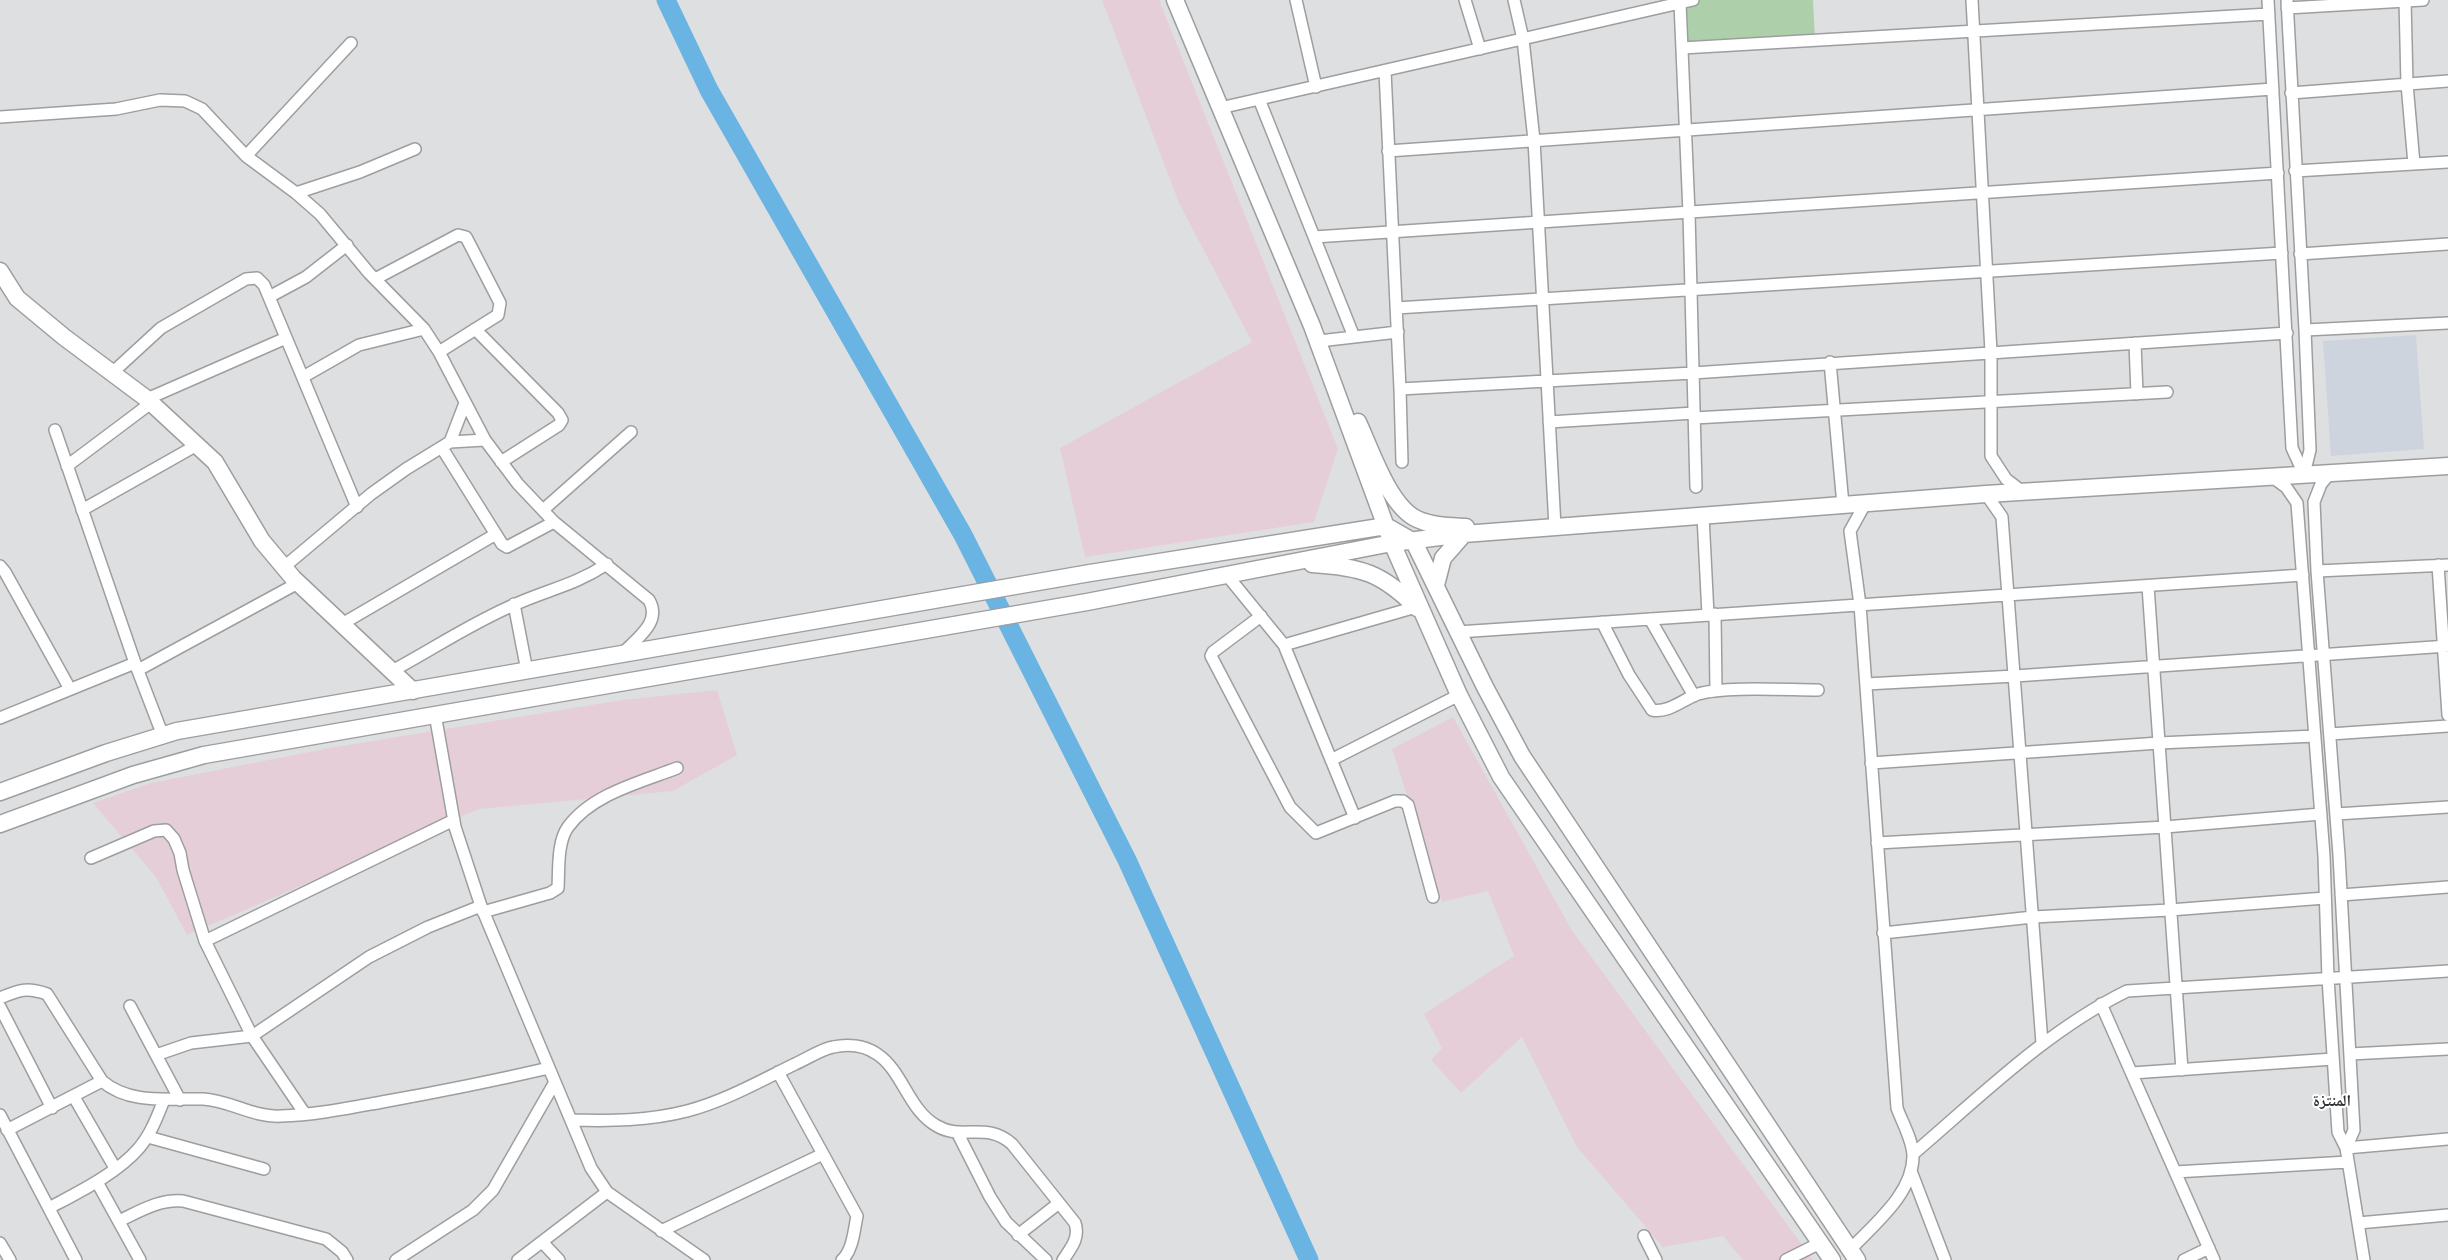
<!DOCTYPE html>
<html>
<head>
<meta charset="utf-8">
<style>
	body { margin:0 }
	canvas { display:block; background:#dddfe1 }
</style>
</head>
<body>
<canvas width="2448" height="1260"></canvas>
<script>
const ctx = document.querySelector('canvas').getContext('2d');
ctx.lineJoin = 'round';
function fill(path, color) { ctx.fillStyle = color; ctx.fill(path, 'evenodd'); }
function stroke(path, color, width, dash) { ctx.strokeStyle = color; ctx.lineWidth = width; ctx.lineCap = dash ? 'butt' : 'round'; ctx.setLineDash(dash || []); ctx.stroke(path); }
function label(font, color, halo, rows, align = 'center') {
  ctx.font = font + ' Montserrat,"Noto Naskh Arabic",sans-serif'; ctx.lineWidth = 4; ctx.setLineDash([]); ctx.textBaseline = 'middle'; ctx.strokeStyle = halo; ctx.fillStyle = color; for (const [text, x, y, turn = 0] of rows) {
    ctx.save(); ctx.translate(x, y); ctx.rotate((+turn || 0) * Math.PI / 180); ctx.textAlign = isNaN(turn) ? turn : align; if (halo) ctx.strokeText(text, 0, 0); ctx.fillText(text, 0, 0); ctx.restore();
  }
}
fill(new Path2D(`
	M 1102,0 L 1159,0 L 1338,449 L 1314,522 L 1085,557 L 1060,448 L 1252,342 L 1179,203 Z
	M 717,690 L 737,755 L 673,791 L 479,809 L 187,935 L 156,877 L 93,803 L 151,783 L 330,748 L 622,700 Z
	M 1453,717 L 1571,929 L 1813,1260 L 1743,1260 L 1723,1236 L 1663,1247 L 1577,1147 L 1522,1037 L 1461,1093 L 1431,1060 L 1442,1048 L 1424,1014 L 1514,956 L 1488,891 L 1442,902 L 1392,749 Z`), '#e6ced8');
fill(new Path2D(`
	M 2416,335 L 2424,449 L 2331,456 L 2323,341 Z`), '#ced4dd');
fill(new Path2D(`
	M 1693,0 L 1813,0 L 1815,41 L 1682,48 L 1680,3 Z`), '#add0aa');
stroke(new Path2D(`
	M 666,0 L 709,90 L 963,535 L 1127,860 L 1309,1260`), '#69b4e3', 19);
const street = new Path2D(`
	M 1296,0 L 1316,87
	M 1465,0 L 1480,49
	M 1514,0 L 1523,39 L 1534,140 L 1555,527
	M 1972,0 L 1991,352 L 1991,456 L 2006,479 L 2023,492
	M 2268,0 L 2292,448 L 2304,474
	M 2287,0 L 2305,330 L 2310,450 L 2304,474
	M 2405,0 L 2407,84 L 2414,164
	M 1680,3 L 1689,213 L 1696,487
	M 2287,8 L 2423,0
	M 1682,48 L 2269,14
	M 1385,71 L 1400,389 L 1402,462
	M 2291,93 L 2448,81
	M 1259,99 L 1354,337
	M 1220,108 L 1693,0
	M 0,117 L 116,109 L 160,100 L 185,101 L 202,109 L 246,156 L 296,193 L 320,214 L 369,273 L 424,329 L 439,352 L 485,440 L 518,484 L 554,522 L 649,600 C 662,622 637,638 622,654
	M 1388,151 L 2273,89
	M 246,156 L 351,43
	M 2295,171 L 2448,162
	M 296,193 L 360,172 L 415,149
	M 1314,237 L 2278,173
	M 2300,254 L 2448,244
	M 375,279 L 458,235 L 466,237 L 500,303 L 498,315 L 439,352
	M 269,297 L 306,277 L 347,245
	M 1396,308 L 2282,253
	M 475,329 L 558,413 L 562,420 L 559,425 L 501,462
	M 2305,330 L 2448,323
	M 1319,341 L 1398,332
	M 2135,343 L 2137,394
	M 1830,362 L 1843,505
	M 112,373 L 161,328 L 246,279 L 257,278 L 264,285 L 357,507
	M 303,377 L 359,345 L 424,329
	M 1400,389 L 1693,373 L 2287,333
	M 147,399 L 286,338
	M 1694,418 L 2167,392
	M 1549,422 L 1694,413
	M 55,430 L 135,663 L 163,736
	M 450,442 L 465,403
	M 442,448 L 502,544 L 507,547 L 554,522
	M 67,466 L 151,403
	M 2330,473 L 2321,484 L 2314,502 L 2317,571 L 2339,855 L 2354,1130 L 2346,1148
	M 2271,476 L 2286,487 L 2297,503 L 2324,856 L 2328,978 L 2338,1132 L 2346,1148 L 2364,1260
	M 1986,494 L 2002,517 L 2042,1043
	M 82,510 L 197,445
	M 543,510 L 631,432
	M 1703,516 L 1708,615
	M 2438,565 L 2448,715
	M 0,566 L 5,572 L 70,689
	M 284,567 L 371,494 L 406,469 L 450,442 L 485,440
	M 2317,571 L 2448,565
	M 1226,574 L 1284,645 L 1416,607
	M 2148,586 L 2182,1070
	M 514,604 L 527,671
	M 1715,614 L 1716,691
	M 1261,616 L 1213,652 L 1211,656 L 1290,807 L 1316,833 L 1395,801 L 1403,801 L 1408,805 L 1433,897
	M 1650,619 L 1694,696
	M 1602,622 L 1629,675 L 1652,710 C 1669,713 1682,700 1698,694 C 1726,686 1786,690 1818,690
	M 342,624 L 496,534
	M 1458,632 L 2303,575
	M 1284,645 L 1355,818
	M 138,670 L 298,583
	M 392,671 C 433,649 473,622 516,604 C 550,589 575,585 607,564
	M 1866,684 L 2015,676 L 2448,646
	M 435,714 L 455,827 L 481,906 L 591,1168 L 607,1192 L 704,1260
	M 0,718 L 135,663
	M 2330,734 L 2448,726
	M 1331,760 L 1459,695
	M 1871,763 L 2159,743 L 2315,736
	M 2336,814 L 2448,807
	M 1877,843 L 2165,827 L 2321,814
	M 91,858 L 154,831 L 166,830 L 174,839 L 180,853 L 183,870 L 205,941 L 252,1036 L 305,1114
	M 2341,895 L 2448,887
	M 483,912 L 550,893 L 558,888 C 559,870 557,842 568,827 C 592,794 641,782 677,768
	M 1883,933 L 2033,917 L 2170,910 L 2325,898
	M 205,941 L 454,820
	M 0,998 C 19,990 26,987 47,994 L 102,1081 C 130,1105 169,1098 203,1099 C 229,1100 254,1118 281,1116 C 315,1115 349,1108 382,1102 C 438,1092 493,1081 549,1068
	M 2101,1004 L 2214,1260
	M 130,1006 L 180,1100
	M 0,1007 L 52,1108
	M 2350,1054 L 2448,1049
	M 156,1055 L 191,1043 L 252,1036 L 369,957 L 428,927 L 481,906
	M 778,1072 L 857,1216 C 854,1230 853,1250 842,1260
	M 2132,1073 L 2333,1059
	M 74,1097 L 115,1168
	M 0,1115 L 76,1260
	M 571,1120 C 611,1121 648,1121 687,1111 C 725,1101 760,1081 795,1064 C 807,1059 821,1049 833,1047 C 847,1044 864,1045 877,1054 C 903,1071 908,1110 937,1126 C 963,1141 986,1121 1012,1144 L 1075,1223 C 1080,1238 1071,1248 1063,1260
	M 7,1130 L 102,1081
	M 957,1132 L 990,1197 L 1006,1222 L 1046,1260
	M 148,1137 L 264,1169
	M 2346,1148 L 2448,1139
	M 1913,1154 C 1981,1096 2046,1031 2127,991 L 2448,971
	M 1911,1171 L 1945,1260
	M 2175,1172 L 2348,1162
	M 97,1182 L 140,1260
	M 49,1208 C 77,1193 118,1173 139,1148 C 151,1134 157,1117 164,1100
	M 119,1221 C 140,1211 159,1199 183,1201 L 326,1239 L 342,1252 L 347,1260
	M 2358,1223 L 2448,1215
	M 661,1231 L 823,1154
	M 1018,1235 L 1059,1203
	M 1644,1236 L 1656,1260
	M 0,1243 L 10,1260
	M 543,1243 L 559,1260
	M 1850,1250 C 1874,1224 1913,1194 1913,1156 C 1913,1141 1902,1122 1897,1108 L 1860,605 L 1850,531 L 1865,504
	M 396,1260 L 473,1210 L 493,1190 L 555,1082
	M 518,1260 L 607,1192
	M 1786,1260 L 1820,1243
	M 2184,1260 L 2209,1248`);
const secondary = new Path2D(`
	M 1175,0 L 1312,326 L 1392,543 L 1459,695 L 1501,777 L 1832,1260
	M 0,271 L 17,298 L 64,337 L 147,399 L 215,462 L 262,541 L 293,578 L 413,691
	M 1358,422 C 1371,450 1389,506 1417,519 C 1432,526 1450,526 1466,527
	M 1312,564 C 1361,567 1381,572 1417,608
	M 1436,585 L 1443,558 L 1464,534
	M 0,792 L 106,753 L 177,731 L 1090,573 L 1386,526 L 1414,542 L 1485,687 L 1522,756 L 1857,1260
	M 0,824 L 133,775 L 204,755 L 1087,602 L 1392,543 L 1464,534 L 1986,494 L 2448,466`);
stroke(street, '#9d9ea0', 14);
stroke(secondary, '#9d9ea0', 19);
stroke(street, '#fff', 11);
stroke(secondary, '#fff', 16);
label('bold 16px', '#303132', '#fff', [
	["المنتزة",2332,1101]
]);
</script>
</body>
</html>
